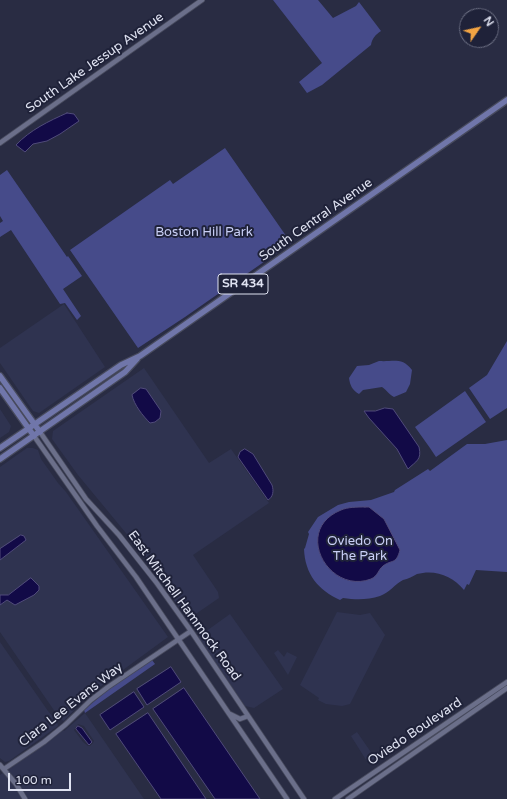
<!DOCTYPE html>
<html>
<head>
<meta charset="utf-8">
<style>
	body { margin:0 }
	#map { position:relative; width:507px; height:799px; overflow:hidden; background:#292c43; font-family:"Varela Round",sans-serif }
	canvas { display:block }
	.north { position:absolute; left:459px; top:8px; width:40px; height:40px; box-sizing:border-box; background:#1f2239; border:1px solid #6c6f83; border-radius:50%; rotate:56deg; font-size:11px; font-weight:700; line-height:16px; text-align:center; color:#dfe2f1 }
	.north::after { content:''; display:block; margin:auto; width:14px; height:18px; background:#f3a443; clip-path:polygon(50% 0,100% 100%,50% 72%,0 100%) }
	.scale { position:absolute; left:8px; top:773px; width:63px; height:18px; box-sizing:border-box; border:2px solid #dfe2f1; border-top:0; padding-left:5px; font-size:12px; line-height:14px; white-space:nowrap; color:#dfe2f1; -webkit-text-stroke:3px #1f2239; paint-order:stroke }
</style>
</head>
<body>
<div id="map">
<canvas width="507" height="799"></canvas>
<div class="north">N</div>
<div class="scale">100 m</div>
</div>
<script>
const ctx = document.querySelector('canvas').getContext('2d');
ctx.lineJoin = 'round';
function fill(path, color) { ctx.fillStyle = color; ctx.fill(path, 'evenodd'); }
function stroke(path, color, width, dash) { ctx.strokeStyle = color; ctx.lineWidth = width; ctx.lineCap = dash ? 'butt' : 'round'; ctx.setLineDash(dash || []); ctx.stroke(path); }
function label(font, color, halo, rows, align = 'center') {
  ctx.font = font + ' "Varela Round",sans-serif'; ctx.lineWidth = 4; ctx.setLineDash([]); ctx.textBaseline = 'middle'; ctx.strokeStyle = halo; ctx.fillStyle = color; for (const [text, x, y, turn = 0] of rows) {
    ctx.save(); ctx.translate(x, y); ctx.rotate((+turn || 0) * Math.PI / 180); ctx.textAlign = isNaN(turn) ? turn : align; if (halo) ctx.strokeText(text, 0, 0); ctx.fillText(text, 0, 0); ctx.restore();
  }
}
fill(new Path2D(`
	M 64,304 L 105,367 L 39,413 L 33,411 L 0,363 L 0,348 Z
	M 144,368 L 209,463 L 231,449 L 269,503 L 193,555 L 218,592 L 219,598 L 187,620 L 149,561 L 78,475 L 52,439 L 53,431 Z
	M 0,409 L 11,426 L 9,432 L 0,438 Z
	M 27,448 L 33,448 L 38,450 L 41,459 L 58,483 L 66,492 L 168,637 L 86,697 L 64,721 L 60,719 L 0,632 L 0,467 Z
	M 337,612 L 360,615 L 370,613 L 385,635 L 350,704 L 342,706 L 326,704 L 318,700 L 319,698 L 300,685 Z
	M 230,614 L 283,689 L 254,708 L 245,706 L 198,637 Z
	M 0,642 L 48,711 L 57,722 L 58,726 L 9,761 L 5,762 L 0,758 Z
	M 278,650 L 284,657 L 287,652 L 297,657 L 288,675 L 274,653 Z
	M 85,713 L 144,799 L 28,799 L 8,770 L 63,730 L 64,731 ZM 78,724 L 84,726 L 94,741 L 93,743 L 90,746 L 88,746 L 83,742 L 74,730 Z
	M 357,732 L 375,758 L 368,763 L 351,736 Z
	M 4,772 L 14,785 L 23,799 L 0,799 L 0,775 Z`), '#2f3350');
fill(new Path2D(`
	M 273,0 L 318,0 L 333,18 L 356,6 L 359,2 L 381,31 C 375,35 372,39 371,45 L 322,85 L 307,93 L 299,82 L 322,63 Z
	M 225,148 L 291,243 L 185,317 L 138,348 L 70,250 L 170,180 L 173,184 Z
	M 7,170 L 67,257 L 68,256 L 82,276 L 63,289 L 81,316 L 77,320 L 65,303 L 60,304 L 11,230 L 0,237 L 0,223 L 3,221 L 0,216 L 0,175 Z
	M 507,341 L 507,408 L 490,419 L 469,388 L 487,375 Z
	M 379,361 C 394,362 402,357 412,370 L 410,384 L 406,392 L 394,397 C 388,394 387,390 382,387 L 363,390 L 359,394 C 352,390 350,385 349,378 L 357,366 L 369,365 Z
	M 465,391 L 486,422 L 436,457 L 430,448 L 415,427 Z
	M 507,440 L 507,572 L 476,570 L 469,585 L 467,584 L 464,590 C 453,576 435,569 417,574 C 413,576 408,579 403,580 C 395,584 389,593 380,596 C 368,600 356,600 343,598 L 340,600 C 318,590 305,574 304,549 L 305,548 L 309,534 L 308,532 L 318,517 L 338,505 L 349,502 L 371,500 L 394,492 L 395,490 L 428,469 L 430,471 L 467,444 L 485,444 Z
	M 152,660 L 155,664 L 85,713 L 84,710 L 109,689 Z`), '#464b8a');
const water = new Path2D(`
	M 67,113 L 74,114 L 79,121 L 60,134 L 47,141 L 33,144 L 25,152 L 16,145 C 30,130 49,121 67,113 Z
	M 141,388 L 146,389 L 161,411 L 160,418 L 155,422 L 150,423 C 143,416 134,405 132,395 Z
	M 385,408 L 393,409 L 419,447 C 422,460 416,461 408,469 L 397,449 L 369,418 L 364,411 L 375,411 Z
	M 245,449 L 253,454 L 272,485 C 274,491 273,497 268,500 L 238,457 L 240,452 Z
	M 365,507 L 369,507 L 384,519 L 400,550 C 396,565 392,559 383,566 C 378,570 378,576 371,579 C 329,595 292,530 341,510 C 348,507 357,507 365,507 Z
	M 21,535 L 24,536 L 26,540 L 0,560 L 0,549 Z
	M 31,578 L 39,586 L 39,590 L 34,595 L 15,605 L 7,600 L 0,605 L 0,595 L 8,595 Z
	M 171,667 L 181,682 L 147,705 L 137,689 Z
	M 184,688 L 260,799 L 215,799 L 153,709 Z
	M 134,692 L 144,707 L 110,730 L 100,715 Z
	M 148,713 L 206,799 L 161,799 L 116,734 Z
	M 78,726 L 82,728 L 92,742 L 89,745 L 76,729 Z`);
fill(water, '#120a47');
stroke(water, '#504b7a', 1);
const minor = new Path2D(`
	M 0,143 L 202,0
	M 40,432 L 86,499 L 119,535 L 156,582 L 191,631 L 304,799
	M 34,436 L 97,526 L 136,577 L 287,799
	M 230,714 L 240,719 L 248,716
	M 0,765 L 16,784 L 25,799
	M 4,769 L 44,742 L 65,725 L 91,700 L 108,687 L 191,631
	M 335,799 L 507,682
	M 348,799 L 507,688`);
const major = new Path2D(`
	M 0,376 L 40,432
	M 0,388 L 34,436
	M 0,448 L 121,365 L 140,356 L 507,100
	M 0,459 L 125,372 L 137,359`);
stroke(minor, '#474a5d', 6);
stroke(major, '#474a5d', 8);
stroke(minor, '#6b6f8a', 4.5);
stroke(major, '#7076aa', 5.5);
for (const [x, y, w] of [
	[243,284,50]
]) { const box = new Path2D(); box.roundRect(x - w / 2, y - 10, w, 20, 3); ctx.fillStyle = '#1f2239'; ctx.fill(box); stroke(box, '#dfe2f1', 1); }
label('bold 12px', '#dfe2f1', null, [
	["SR 434",243,284]
]);
label('13px', '#dfe2f1', '#1f2239', [
	["South Lake Jessup Avenue",95,63,-35],
	["South Central Avenue",316,220,-35],
	["East Mitchell Hammock Road",184,606,54],
	["Clara Lee Evans Way",71,705,-38],
	["Oviedo Boulevard",415,732,-34]
]);
label('13px', '#c9cff6', '#1f2239', [
	["Boston Hill Park",204,233],
	["Oviedo On",360,542],
	["The Park",360,557]
]);
</script>
</body>
</html>
